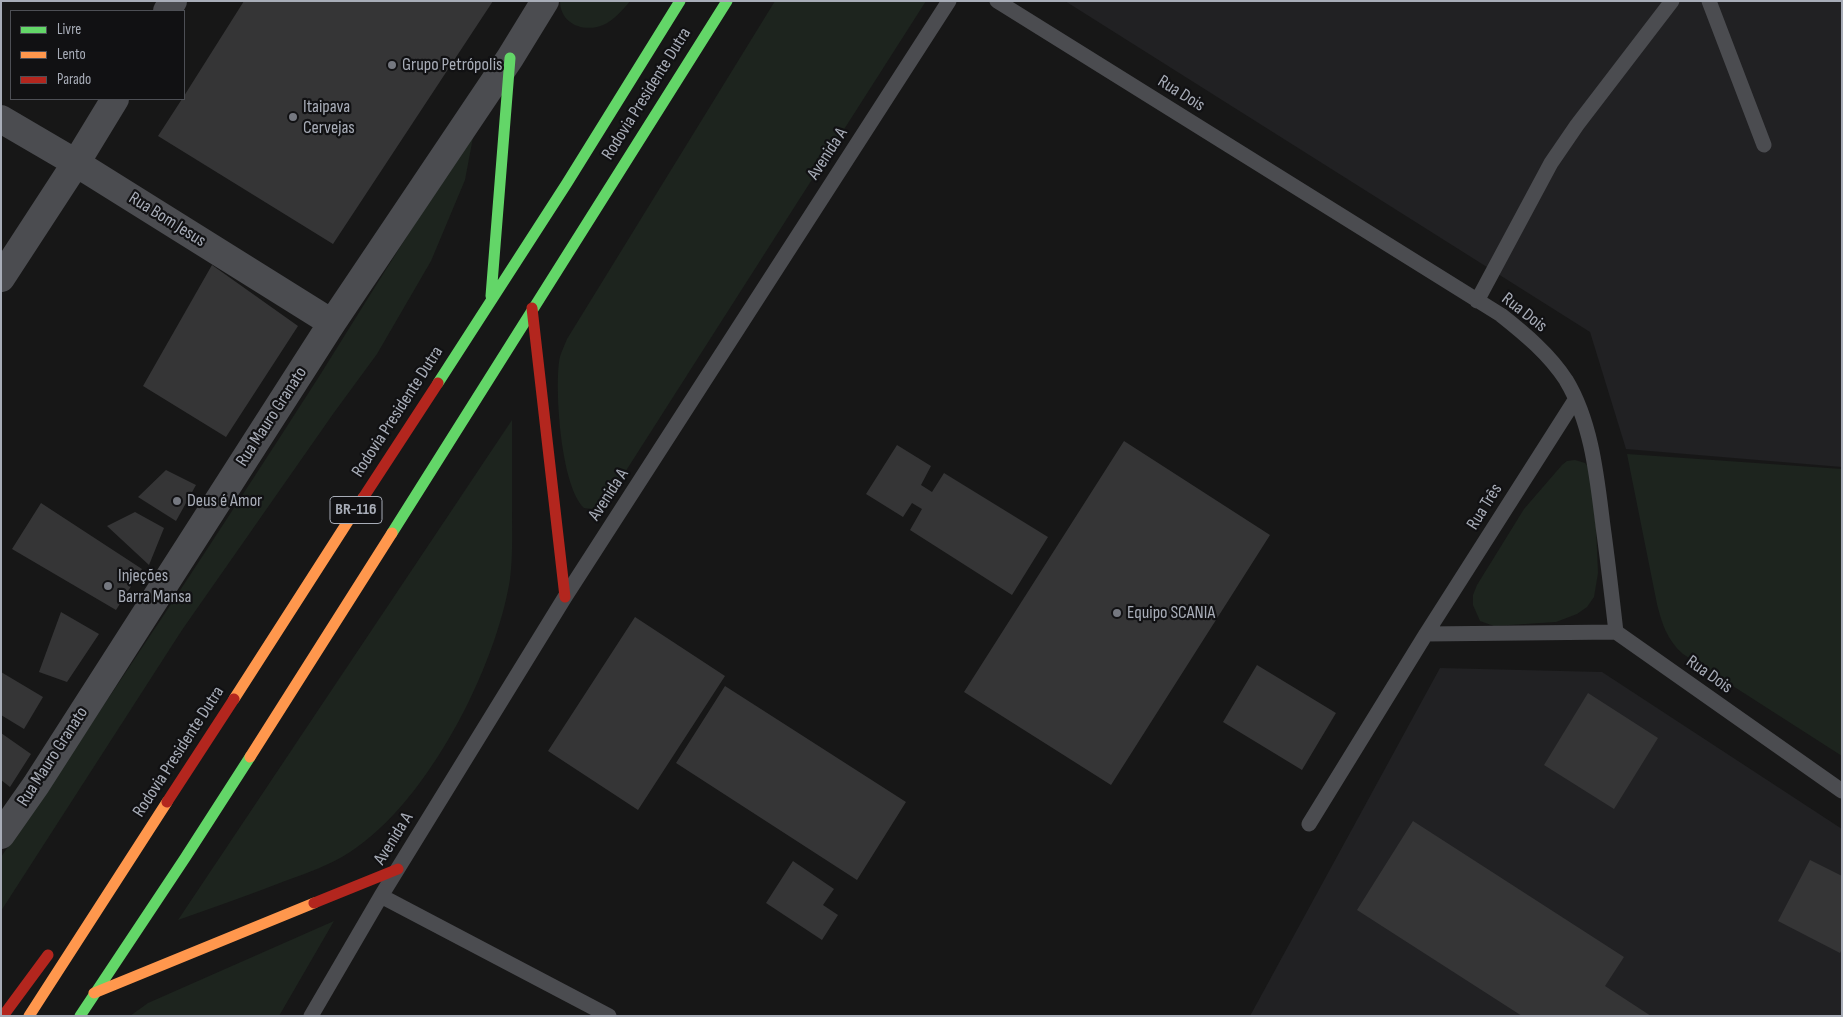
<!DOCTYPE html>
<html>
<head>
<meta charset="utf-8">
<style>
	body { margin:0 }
	#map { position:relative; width:1843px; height:1017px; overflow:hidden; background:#171717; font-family:"Sofia Sans Condensed",sans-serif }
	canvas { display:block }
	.frame { position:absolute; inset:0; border:2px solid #a8adb8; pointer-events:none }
	.legend { position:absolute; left:10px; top:10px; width:175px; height:90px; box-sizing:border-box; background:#111113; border:1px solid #4d4f55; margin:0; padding:6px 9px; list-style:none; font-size:15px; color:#a8adb8 }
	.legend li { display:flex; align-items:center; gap:10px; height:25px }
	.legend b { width:25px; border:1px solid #4d4f55 }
</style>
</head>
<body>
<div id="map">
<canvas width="1843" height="1017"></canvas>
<div class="frame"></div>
<ul class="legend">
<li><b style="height:6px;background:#63d668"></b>Livre</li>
<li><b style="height:6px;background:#ff974d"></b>Lento</li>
<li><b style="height:6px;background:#b3261e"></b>Parado</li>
</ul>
</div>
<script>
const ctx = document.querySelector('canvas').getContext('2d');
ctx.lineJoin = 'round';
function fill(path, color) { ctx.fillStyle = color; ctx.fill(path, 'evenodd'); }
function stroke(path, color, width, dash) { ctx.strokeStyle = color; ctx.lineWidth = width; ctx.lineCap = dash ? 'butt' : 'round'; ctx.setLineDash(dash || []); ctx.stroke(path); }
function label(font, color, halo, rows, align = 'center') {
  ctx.font = font + ' "Sofia Sans Condensed",sans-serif'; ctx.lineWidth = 4.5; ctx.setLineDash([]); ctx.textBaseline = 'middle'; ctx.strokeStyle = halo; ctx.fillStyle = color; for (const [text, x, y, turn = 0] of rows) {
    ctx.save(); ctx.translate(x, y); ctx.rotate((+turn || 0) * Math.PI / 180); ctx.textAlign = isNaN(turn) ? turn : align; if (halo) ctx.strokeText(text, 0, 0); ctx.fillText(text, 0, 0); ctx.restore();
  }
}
fill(new Path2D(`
	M 1065,1 L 1842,1 L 1842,467 L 1626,449 L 1590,332 Z
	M 1440,668 L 1602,672 L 1842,829 L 1842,1016 L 1250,1016 Z`), '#212123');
fill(new Path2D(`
	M 560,1 L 630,1 C 624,9 613,21 603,25 C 584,33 560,24 560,1 Z
	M 775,1 L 926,1 L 606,502 L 593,509 L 584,508 C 561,486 555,393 559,362 C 560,354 564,347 567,339 Z
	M 474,132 L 465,180 L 431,261 L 377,354 L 333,414 L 182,630 L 1,911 L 1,857 C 110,698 216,537 320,375 C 371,294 421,212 474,132 Z
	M 512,420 C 512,450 512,481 512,511 C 512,533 513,556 510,579 C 496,668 427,803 350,852 C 330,865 307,873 285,881 C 249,895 214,907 178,920 Z
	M 1627,454 L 1842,469 L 1842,756 L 1683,654 C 1667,640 1662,624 1657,604 Z
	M 1575,460 L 1585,463 L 1590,469 L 1596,526 L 1598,573 L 1594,597 L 1587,607 L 1577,614 L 1556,622 L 1494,626 L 1480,621 L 1473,605 L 1473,595 L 1477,585 L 1524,509 L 1562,465 L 1567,461 Z
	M 334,921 L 279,1016 L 130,1016 L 148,1003 Z`), '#1d241e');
fill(new Path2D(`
	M 244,1 L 493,1 L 333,244 L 158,136 L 182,99 L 184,99 L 184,96 Z
	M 212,265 L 298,326 L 226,437 L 143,386 Z
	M 1124,441 L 1270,535 L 1111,785 L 964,692 Z
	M 897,445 L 931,466 L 921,485 L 932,492 L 944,473 L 1048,537 L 1012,595 L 910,530 L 922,509 L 912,503 L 903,517 L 866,494 Z
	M 166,470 L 196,485 L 176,521 L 138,497 Z
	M 41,503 L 142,569 L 116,610 L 12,549 Z
	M 135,512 L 164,528 L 149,565 L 107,526 Z
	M 61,612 L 99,634 L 67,682 L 39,672 Z
	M 635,617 L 725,676 L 638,810 L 548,751 Z
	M 1257,665 L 1336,713 L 1302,770 L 1223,722 Z
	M 1,672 L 43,697 L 24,729 L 1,715 Z
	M 725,686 L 906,802 L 857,880 L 676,763 Z
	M 1588,693 L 1658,738 L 1614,809 L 1544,765 Z
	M 1,733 L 31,754 L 10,787 L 1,780 Z
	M 1413,821 L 1624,957 L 1605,986 L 1651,1016 L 1522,1016 L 1357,910 Z
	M 1810,860 L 1842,876 L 1842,949 L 1840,953 L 1778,921 Z
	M 793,861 L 834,889 L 823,905 L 838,915 L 822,940 L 766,903 Z`), '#353536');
stroke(new Path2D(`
	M 997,1 L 1501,315 C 1525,334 1549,354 1566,380 C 1592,423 1597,478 1603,526 C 1608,562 1612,597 1616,632 L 1842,791
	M 1709,1 L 1764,145
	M 1477,301 L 1551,163 L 1577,125 L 1672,1
	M 1426,634 L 1575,400
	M 1309,824 L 1426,634 L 1616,632
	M 381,896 L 609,1016
	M 311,1016 L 381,896 L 565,597 L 949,1`), '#4b4c50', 15);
stroke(new Path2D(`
	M 167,11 L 173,1
	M 1,119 L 76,163 L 332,323
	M 1,278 L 76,163 L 115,99
	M 1,835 L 36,785 L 332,323 L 510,58 L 545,1`), '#4b4c50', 28);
stroke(new Path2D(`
	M 491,296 L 510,58
	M 438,383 L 567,183 L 680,1
	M 392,533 L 727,1
	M 80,1016 L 185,858 L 250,757`), '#63d668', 11);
stroke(new Path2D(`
	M 234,699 L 363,498
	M 250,757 L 392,533
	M 94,993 L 314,903
	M 29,1016 L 167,802`), '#ff974d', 11);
stroke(new Path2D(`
	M 532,308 L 565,597
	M 363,498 L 438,383
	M 167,802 L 234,699
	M 314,903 L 398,869
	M 3,1016 L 48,955`), '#b3261e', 11);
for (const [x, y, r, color] of [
	[392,65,5,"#757880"],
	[293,117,5,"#757880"],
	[177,501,5,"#757880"],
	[108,586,5,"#757880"],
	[1117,613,5,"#757880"]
]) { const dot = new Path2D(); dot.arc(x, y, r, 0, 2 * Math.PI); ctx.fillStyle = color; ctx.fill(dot); stroke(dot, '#111113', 2); }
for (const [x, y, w] of [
	[356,510,52]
]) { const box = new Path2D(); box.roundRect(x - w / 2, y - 13.5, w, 27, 4); ctx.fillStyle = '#111113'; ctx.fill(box); stroke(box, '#a8adb8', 1); }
label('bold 16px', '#a8adb8', null, [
	["BR-116",356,510]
]);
label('18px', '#a8adb8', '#111113', [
	["Grupo Petrópolis",402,65],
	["Itaipava",303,107],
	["Cervejas",303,128],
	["Deus é Amor",187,501],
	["Injeções",118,576],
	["Barra Mansa",118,597],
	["Equipo SCANIA",1127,613]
], 'left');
label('18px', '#a8adb8', '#111113', [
	["Rodovia Presidente Dutra",647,94,-58],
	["Rua Dois",1181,94,32],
	["Avenida A",828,154,-57],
	["Rua Bom Jesus",167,220,32],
	["Rua Dois",1524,313,38],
	["Rodovia Presidente Dutra",398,412,-57],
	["Rua Mauro Granato",272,417,-57],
	["Avenida A",609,495,-57],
	["Rua Três",1485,507,-58],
	["Rua Dois",1709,675,35],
	["Rodovia Presidente Dutra",179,752,-57],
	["Rua Mauro Granato",53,757,-57],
	["Avenida A",394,839,-58]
]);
</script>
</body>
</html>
